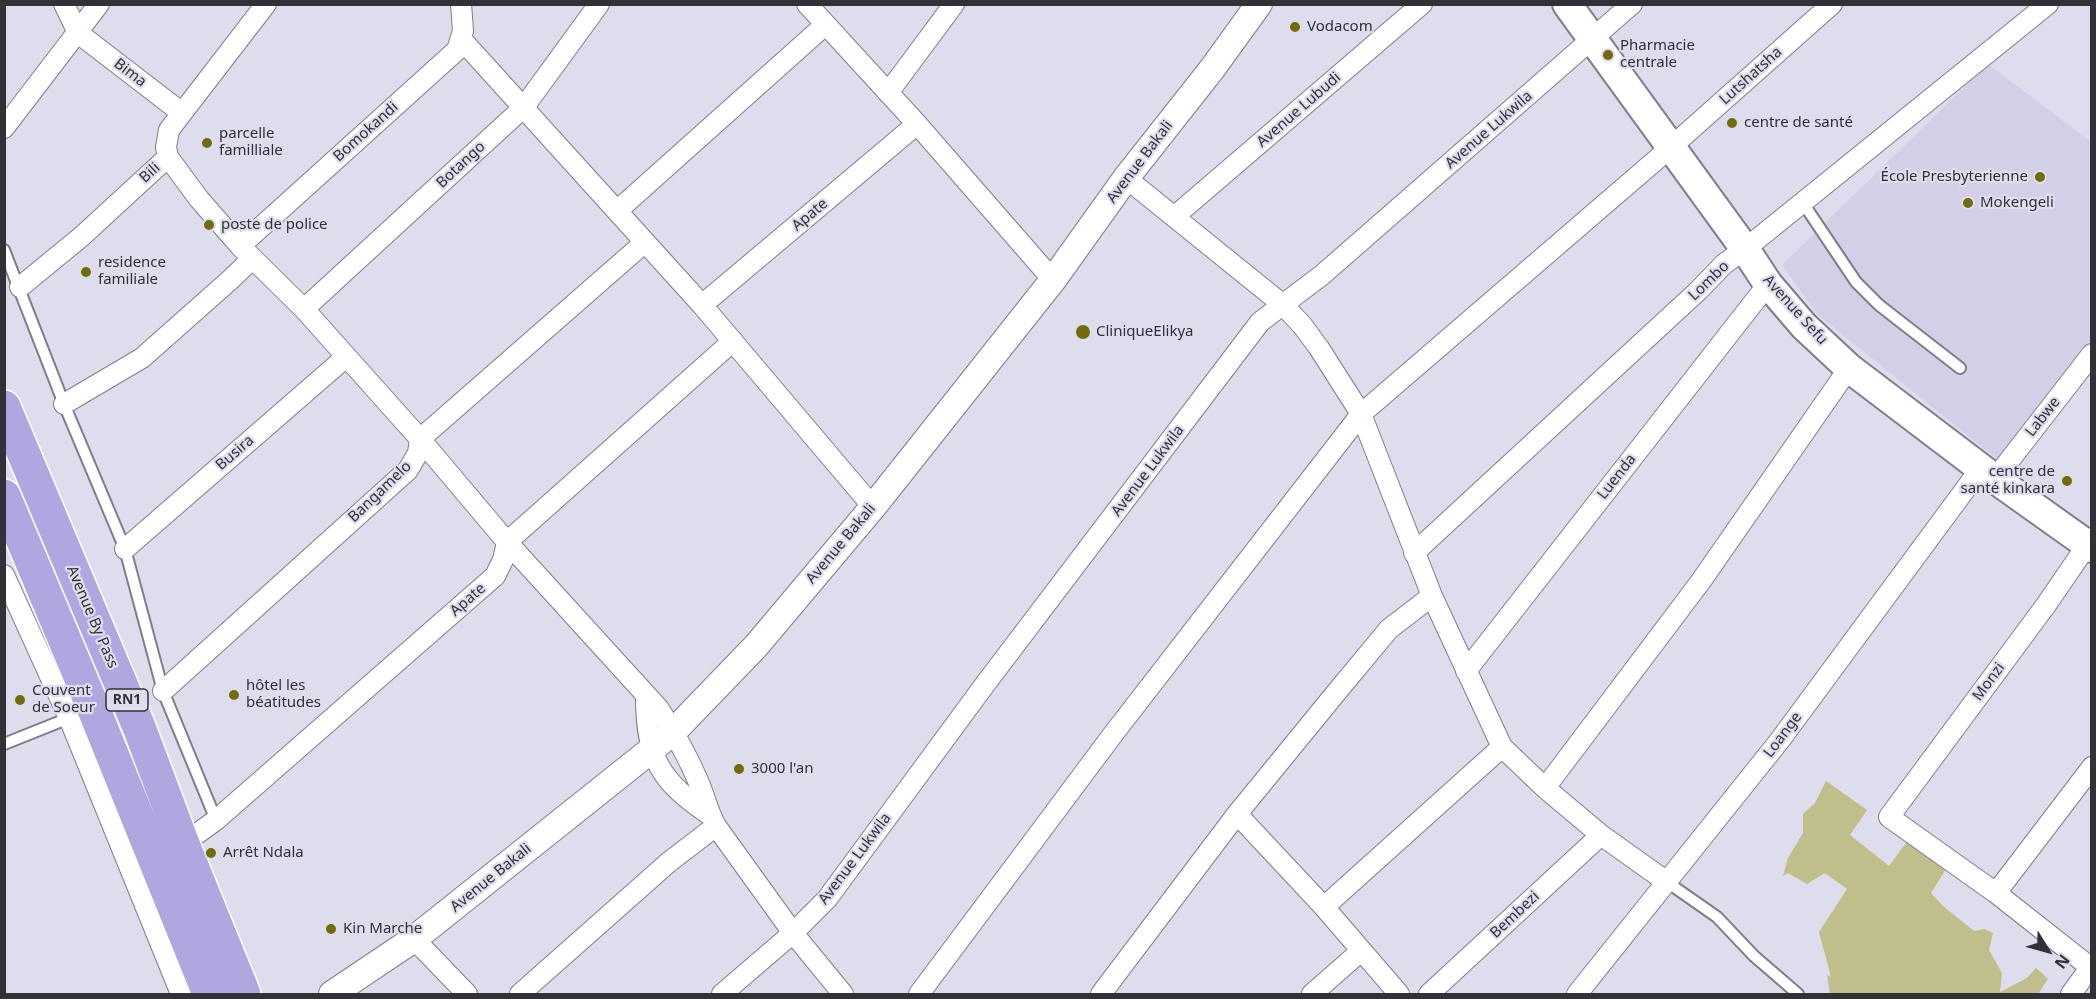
<!DOCTYPE html>
<html>
<head>
<meta charset="utf-8">
<style>
	body { margin:0 }
	#map { position:relative; width:2096px; height:999px; overflow:hidden; background:#dedded; font-family:"Noto Sans",sans-serif }
	canvas { display:block }
	.frame { position:absolute; inset:0; border:6px solid #313137; pointer-events:none }
	.north { position:absolute; left:2018px; top:921px; width:60px; height:60px; -webkit-text-stroke:4px #dedded; paint-order:stroke; rotate:127deg; font-size:16px; font-weight:700; line-height:24px; text-align:center; color:#313137 }
	.north::after { content:''; display:block; margin:auto; width:21px; height:27px; background:#313137; clip-path:polygon(50% 0,100% 100%,50% 72%,0 100%) }
</style>
</head>
<body>
<div id="map">
<canvas width="2096" height="999"></canvas>
<div class="frame"></div>
<div class="north">N</div>
</div>
<script>
const ctx = document.querySelector('canvas').getContext('2d');
ctx.lineJoin = 'round';
function fill(path, color) { ctx.fillStyle = color; ctx.fill(path, 'evenodd'); }
function stroke(path, color, width, dash) { ctx.strokeStyle = color; ctx.lineWidth = width; ctx.lineCap = dash ? 'butt' : 'round'; ctx.setLineDash(dash || []); ctx.stroke(path); }
function label(font, color, halo, rows, align = 'center') {
  ctx.font = font + ' "Noto Sans",sans-serif'; ctx.lineWidth = 4.5; ctx.setLineDash([]); ctx.textBaseline = 'middle'; ctx.strokeStyle = halo; ctx.fillStyle = color; for (const [text, x, y, turn = 0] of rows) {
    ctx.save(); ctx.translate(x, y); ctx.rotate((+turn || 0) * Math.PI / 180); ctx.textAlign = isNaN(turn) ? turn : align; if (halo) ctx.strokeText(text, 0, 0); ctx.fillText(text, 0, 0); ctx.restore();
  }
}
fill(new Path2D(`
	M 1988,64 L 2091,142 L 2091,339 L 1998,460 L 1818,315 L 1782,265 Z`), '#d2d0e7');
fill(new Path2D(`
	M 1826,781 L 1867,810 L 1850,835 L 1889,866 L 1909,839 L 1946,869 L 1931,893 L 1943,906 L 1974,931 L 1984,929 L 1993,933 L 1989,950 L 2002,973 L 2000,992 L 2027,978 L 2036,968 L 2048,979 L 2038,994 L 1830,994 L 1827,975 L 1831,977 L 1819,932 L 1847,889 L 1825,873 L 1807,884 L 1788,873 L 1783,876 L 1788,858 L 1803,833 L 1803,814 L 1815,803 Z`), '#c0be8a');
const service = new Path2D(`
	M 1803,203 L 1856,282 L 1879,305 L 1960,368
	M 4,250 L 64,404 L 125,549 L 163,691 L 216,820
	M 4,744 L 69,718
	M 1667,882 L 1717,917 L 1754,956 L 1798,994`);
const minor = new Path2D(`
	M 64,4 L 78,33 L 182,113
	M 807,4 L 917,124 L 1053,280
	M 462,40 L 702,305 L 873,507
	M 888,93 L 954,4
	M 4,128 L 99,4
	M 168,157 L 199,199 L 240,246 L 304,309 L 420,439 L 507,542 L 659,709 C 674,732 688,757 699,783 C 705,797 708,812 716,826 L 793,933 L 843,994
	M 1126,178 L 1282,304 L 1302,325 L 1319,348 L 1361,414 L 1432,596 L 1502,747 L 1545,788 L 1601,835 L 1667,882
	M 618,210 L 825,25
	M 1175,216 L 1422,4
	M 240,246 L 457,50 L 463,31 L 461,4
	M 20,287 L 81,237 L 168,157 L 166,147 L 169,130 L 266,4
	M 702,305 L 917,124
	M 304,309 L 524,107 L 599,4
	M 64,404 L 142,358 L 230,280 L 252,259
	M 1995,479 L 2092,354
	M 125,549 L 346,357
	M 1414,553 L 1699,290 L 1724,264 L 1745,249 L 2048,4
	M 4,575 L 69,718 L 181,994
	M 1466,671 L 1768,284
	M 163,691 L 408,470 L 418,453 L 420,439 L 644,243
	M 646,697 C 646,757 660,782 710,815
	M 1545,788 L 1701,581 L 1849,368
	M 1237,814 L 1324,907 L 1399,994
	M 183,844 L 216,820 L 495,576 L 503,560 L 507,542 L 733,341
	M 1996,893 L 2092,767
	M 1324,907 L 1502,747
	M 414,939 L 467,994
	M 2090,967 L 1996,893 L 1889,817 L 2046,605 L 2092,538
	M 520,994 L 669,862 L 716,826
	M 722,994 L 793,933 L 827,899 L 986,683 L 1260,322 L 1322,275 L 1632,4
	M 919,994 L 1114,733 L 1361,414 L 1670,148 L 1832,4
	M 1101,994 L 1237,814 L 1335,694 L 1389,629 L 1432,596
	M 1312,994 L 1361,951
	M 1429,994 L 1601,835
	M 1577,994 L 1780,740 L 1981,468
	M 2071,994 L 2092,965`);
const tertiary = new Path2D(`
	M 332,994 L 414,939 L 651,750 L 674,731 L 756,646 L 873,507 L 1053,280 L 1126,178 L 1212,69 L 1259,4`);
const secondary = new Path2D(`
	M 1567,4 L 1745,249 L 1768,284 L 1804,326 L 1849,368 L 1995,479 L 2092,548`);
const trunk = new Path2D(`
	M 4,407 L 139,727 L 183,844 L 244,994
	M 4,496 L 93,707 L 209,994`);
stroke(service, '#7e7d8b', 14);
stroke(minor, '#7e7d8b', 22);
stroke(tertiary, '#7e7d8b', 28);
stroke(secondary, '#7e7d8b', 32);
stroke(trunk, '#fff', 36);
stroke(service, '#fff', 10);
stroke(minor, '#fff', 20);
stroke(tertiary, '#fff', 26);
stroke(secondary, '#fff', 28);
stroke(trunk, '#afa8e0', 33);
for (const [x, y, r, color] of [
	[1295,27,6,"#716c09"],
	[1608,55,6,"#716c09"],
	[1732,123,6,"#716c09"],
	[207,143,6,"#716c09"],
	[2040,177,6,"#716c09"],
	[1968,203,6,"#716c09"],
	[209,225,6,"#716c09"],
	[86,272,6,"#716c09"],
	[1083,332,8,"#716c09"],
	[2067,481,6,"#716c09"],
	[234,695,6,"#716c09"],
	[20,700,6,"#716c09"],
	[739,769,6,"#716c09"],
	[211,853,6,"#716c09"],
	[331,929,6,"#716c09"]
]) { const dot = new Path2D(); dot.arc(x, y, r, 0, 2 * Math.PI); ctx.fillStyle = color; ctx.fill(dot); stroke(dot, '#dedded', 2); }
for (const [x, y, w] of [
	[127,700,42]
]) { const box = new Path2D(); box.roundRect(x - w / 2, y - 11, w, 22, 4.5); ctx.fillStyle = '#dedded'; ctx.fill(box); stroke(box, '#313137', 1.5); }
label('bold 14px', '#313137', null, [
	["RN1",127,700]
]);
label('15px', '#313137', '#dedded', [
	["Vodacom",1307,27],
	["Pharmacie",1620,46],
	["centrale",1620,63],
	["centre de santé",1744,123],
	["parcelle",219,134],
	["familliale",219,151],
	["École Presbyterienne",2028,177,"right"],
	["Mokengeli",1980,203],
	["poste de police",221,225],
	["residence",98,263],
	["familiale",98,280],
	["CliniqueElikya",1096,332],
	["centre de",2055,472,"right"],
	["santé kinkara",2055,489,"right"],
	["hôtel les",246,686],
	["béatitudes",246,703],
	["Couvent",32,691],
	["de Soeur",32,708],
	["3000 l'an",751,769],
	["Arrêt Ndala",223,853],
	["Kin Marche",343,929]
], 'left');
label('15px', '#313137', '#dedded', [
	["Bima",130,73,37],
	["Lutshatsha",1751,76,-42],
	["Avenue Lubudi",1299,110,-41],
	["Avenue Lukwila",1489,130,-41],
	["Bomokandi",366,132,-42],
	["Avenue Bakali",1140,162,-53],
	["Botango",461,165,-43],
	["Bili",150,173,-43],
	["Apate",810,215,-40],
	["Lombo",1709,281,-44],
	["Avenue Sefu",1795,310,48],
	["Labwe",2043,417,-52],
	["Busira",235,453,-41],
	["Avenue Lukwila",1148,471,-53],
	["Luenda",1617,477,-52],
	["Bangamelo",380,492,-44],
	["Avenue Bakali",841,544,-50],
	["Apate",468,600,-41],
	["Avenue By Pass",92,617,67],
	["Monzi",1989,682,-54],
	["Loange",1783,735,-53],
	["Avenue Lukwila",855,859,-53],
	["Avenue Bakali",491,878,-39],
	["Bembezi",1515,915,-43]
]);
</script>
</body>
</html>
